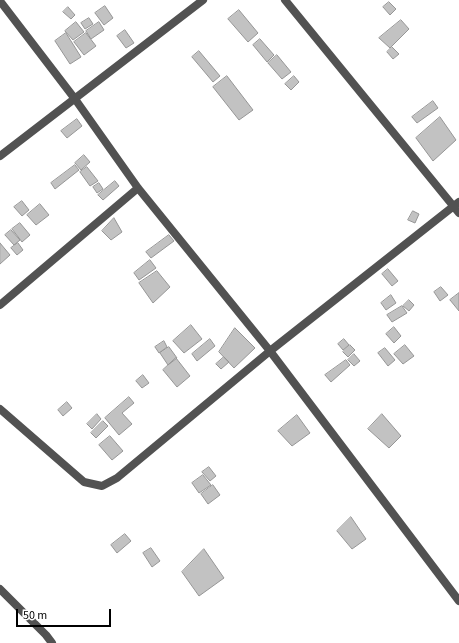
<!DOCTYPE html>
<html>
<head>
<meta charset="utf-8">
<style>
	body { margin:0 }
	#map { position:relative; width:459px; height:643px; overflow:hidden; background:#fff; font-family:"Source Sans 3",sans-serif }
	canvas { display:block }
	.scale { position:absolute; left:16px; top:609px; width:95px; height:18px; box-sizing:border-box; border:2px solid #000; border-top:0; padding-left:5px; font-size:12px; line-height:14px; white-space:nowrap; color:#000; -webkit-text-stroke:3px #fff; paint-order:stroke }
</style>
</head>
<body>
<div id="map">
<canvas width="459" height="643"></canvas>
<div class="scale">50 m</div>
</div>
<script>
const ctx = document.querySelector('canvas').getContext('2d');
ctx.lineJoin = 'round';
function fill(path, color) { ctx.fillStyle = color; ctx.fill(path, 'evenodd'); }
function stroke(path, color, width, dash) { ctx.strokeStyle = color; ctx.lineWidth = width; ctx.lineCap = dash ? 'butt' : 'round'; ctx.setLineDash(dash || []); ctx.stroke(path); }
const building = new Path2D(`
	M 389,2 L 396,9 L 390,15 L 383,7 Z
	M 105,6 L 113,18 L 104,25 L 95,13 Z
	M 68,7 L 75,15 L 71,19 L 63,12 Z
	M 239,10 L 258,33 L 248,42 L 228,19 Z
	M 89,18 L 93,24 L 85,29 L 81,23 Z
	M 401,20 L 409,29 L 390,48 L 379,38 Z
	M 76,22 L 84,32 L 73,40 L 65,31 Z
	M 99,22 L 104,30 L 91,39 L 86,31 Z
	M 125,30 L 134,43 L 126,48 L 117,36 Z
	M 66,33 L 81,57 L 70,64 L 55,41 Z
	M 86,33 L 96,46 L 84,55 L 74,42 Z
	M 260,39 L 274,55 L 267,62 L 253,45 Z
	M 392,47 L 399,54 L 393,59 L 387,52 Z
	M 199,51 L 220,76 L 213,82 L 192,57 Z
	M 277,55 L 291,72 L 282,79 L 268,63 Z
	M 227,76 L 253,110 L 239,120 L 213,87 Z
	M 294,76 L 299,82 L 291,90 L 285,84 Z
	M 433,101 L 438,108 L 417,123 L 412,117 Z
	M 440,117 L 456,140 L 433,161 L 416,138 Z
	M 77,119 L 82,126 L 67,138 L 61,131 Z
	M 84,155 L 90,162 L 81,170 L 75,163 Z
	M 75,165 L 79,170 L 55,189 L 51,183 Z
	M 87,167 L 98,181 L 90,186 L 80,172 Z
	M 115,181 L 119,186 L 103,200 L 98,195 Z
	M 99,183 L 103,189 L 97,193 L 93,187 Z
	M 22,201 L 29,210 L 22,216 L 14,207 Z
	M 40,204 L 49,215 L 36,225 L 27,215 Z
	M 413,211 L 419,214 L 415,223 L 408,220 Z
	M 114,218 L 122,232 L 111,240 L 102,231 Z
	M 20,223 L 30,235 L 22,242 L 12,229 Z
	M 11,230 L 20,240 L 14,245 L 5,235 Z
	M 169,235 L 174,241 L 151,258 L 146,252 Z
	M 0,243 L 10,255 L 0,264 Z
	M 18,243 L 23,250 L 17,255 L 11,248 Z
	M 150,260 L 156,268 L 139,280 L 134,273 Z
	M 388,269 L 398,281 L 392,286 L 382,274 Z
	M 157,271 L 170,287 L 153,303 L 139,283 Z
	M 441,287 L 448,295 L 440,301 L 434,292 Z
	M 459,293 L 459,311 L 450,300 Z
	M 391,295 L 396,303 L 386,310 L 381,303 Z
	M 409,300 L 414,305 L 409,311 L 403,306 Z
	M 402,306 L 407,313 L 392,322 L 387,315 Z
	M 191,325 L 202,339 L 184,353 L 173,341 Z
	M 394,327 L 401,336 L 394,343 L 386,334 Z
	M 235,328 L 255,348 L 234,368 L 219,352 Z
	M 210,339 L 215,346 L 197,361 L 192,354 Z
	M 344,339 L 349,345 L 343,350 L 338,344 Z
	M 164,341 L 167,347 L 159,353 L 155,347 Z
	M 350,345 L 355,350 L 348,357 L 343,352 Z
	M 405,345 L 414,356 L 403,364 L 394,354 Z
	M 169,347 L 177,358 L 168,365 L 160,353 Z
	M 385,348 L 395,360 L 388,366 L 378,353 Z
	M 354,354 L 360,361 L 354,366 L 348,360 Z
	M 224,357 L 229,362 L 221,369 L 216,364 Z
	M 176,358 L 190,376 L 177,387 L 163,370 Z
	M 346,360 L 350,365 L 331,382 L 325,375 Z
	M 143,375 L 149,383 L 142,388 L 136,381 Z
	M 129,397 L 134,403 L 122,413 L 132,424 L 119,435 L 105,418 Z
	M 67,402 L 72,408 L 63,416 L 58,410 Z
	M 97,414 L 101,419 L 92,429 L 87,424 Z
	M 382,414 L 401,436 L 389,448 L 368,429 Z
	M 297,415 L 310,433 L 292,446 L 278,431 Z
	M 103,421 L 108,426 L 96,438 L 91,433 Z
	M 110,436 L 123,451 L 112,460 L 99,445 Z
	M 209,467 L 216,476 L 210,481 L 202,472 Z
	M 203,475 L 211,485 L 199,493 L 192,483 Z
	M 213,485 L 220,495 L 208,504 L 201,494 Z
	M 351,517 L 366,539 L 352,549 L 337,531 Z
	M 125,534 L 131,541 L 117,553 L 111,545 Z
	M 151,548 L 160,561 L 152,567 L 143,553 Z
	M 204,549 L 224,578 L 199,596 L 182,572 Z`);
fill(building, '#c2c2c2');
stroke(building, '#969696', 1);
stroke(new Path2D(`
	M 285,0 L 459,213
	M 0,1 L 75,99 L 138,188 L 270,351 L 459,601
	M 0,156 L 203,0
	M 0,305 L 138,188
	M 0,409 L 84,482 L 102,486 L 117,478 L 270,351 L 459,202
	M 0,589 L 46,635 L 52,643`), '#525252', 8);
</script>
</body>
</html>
